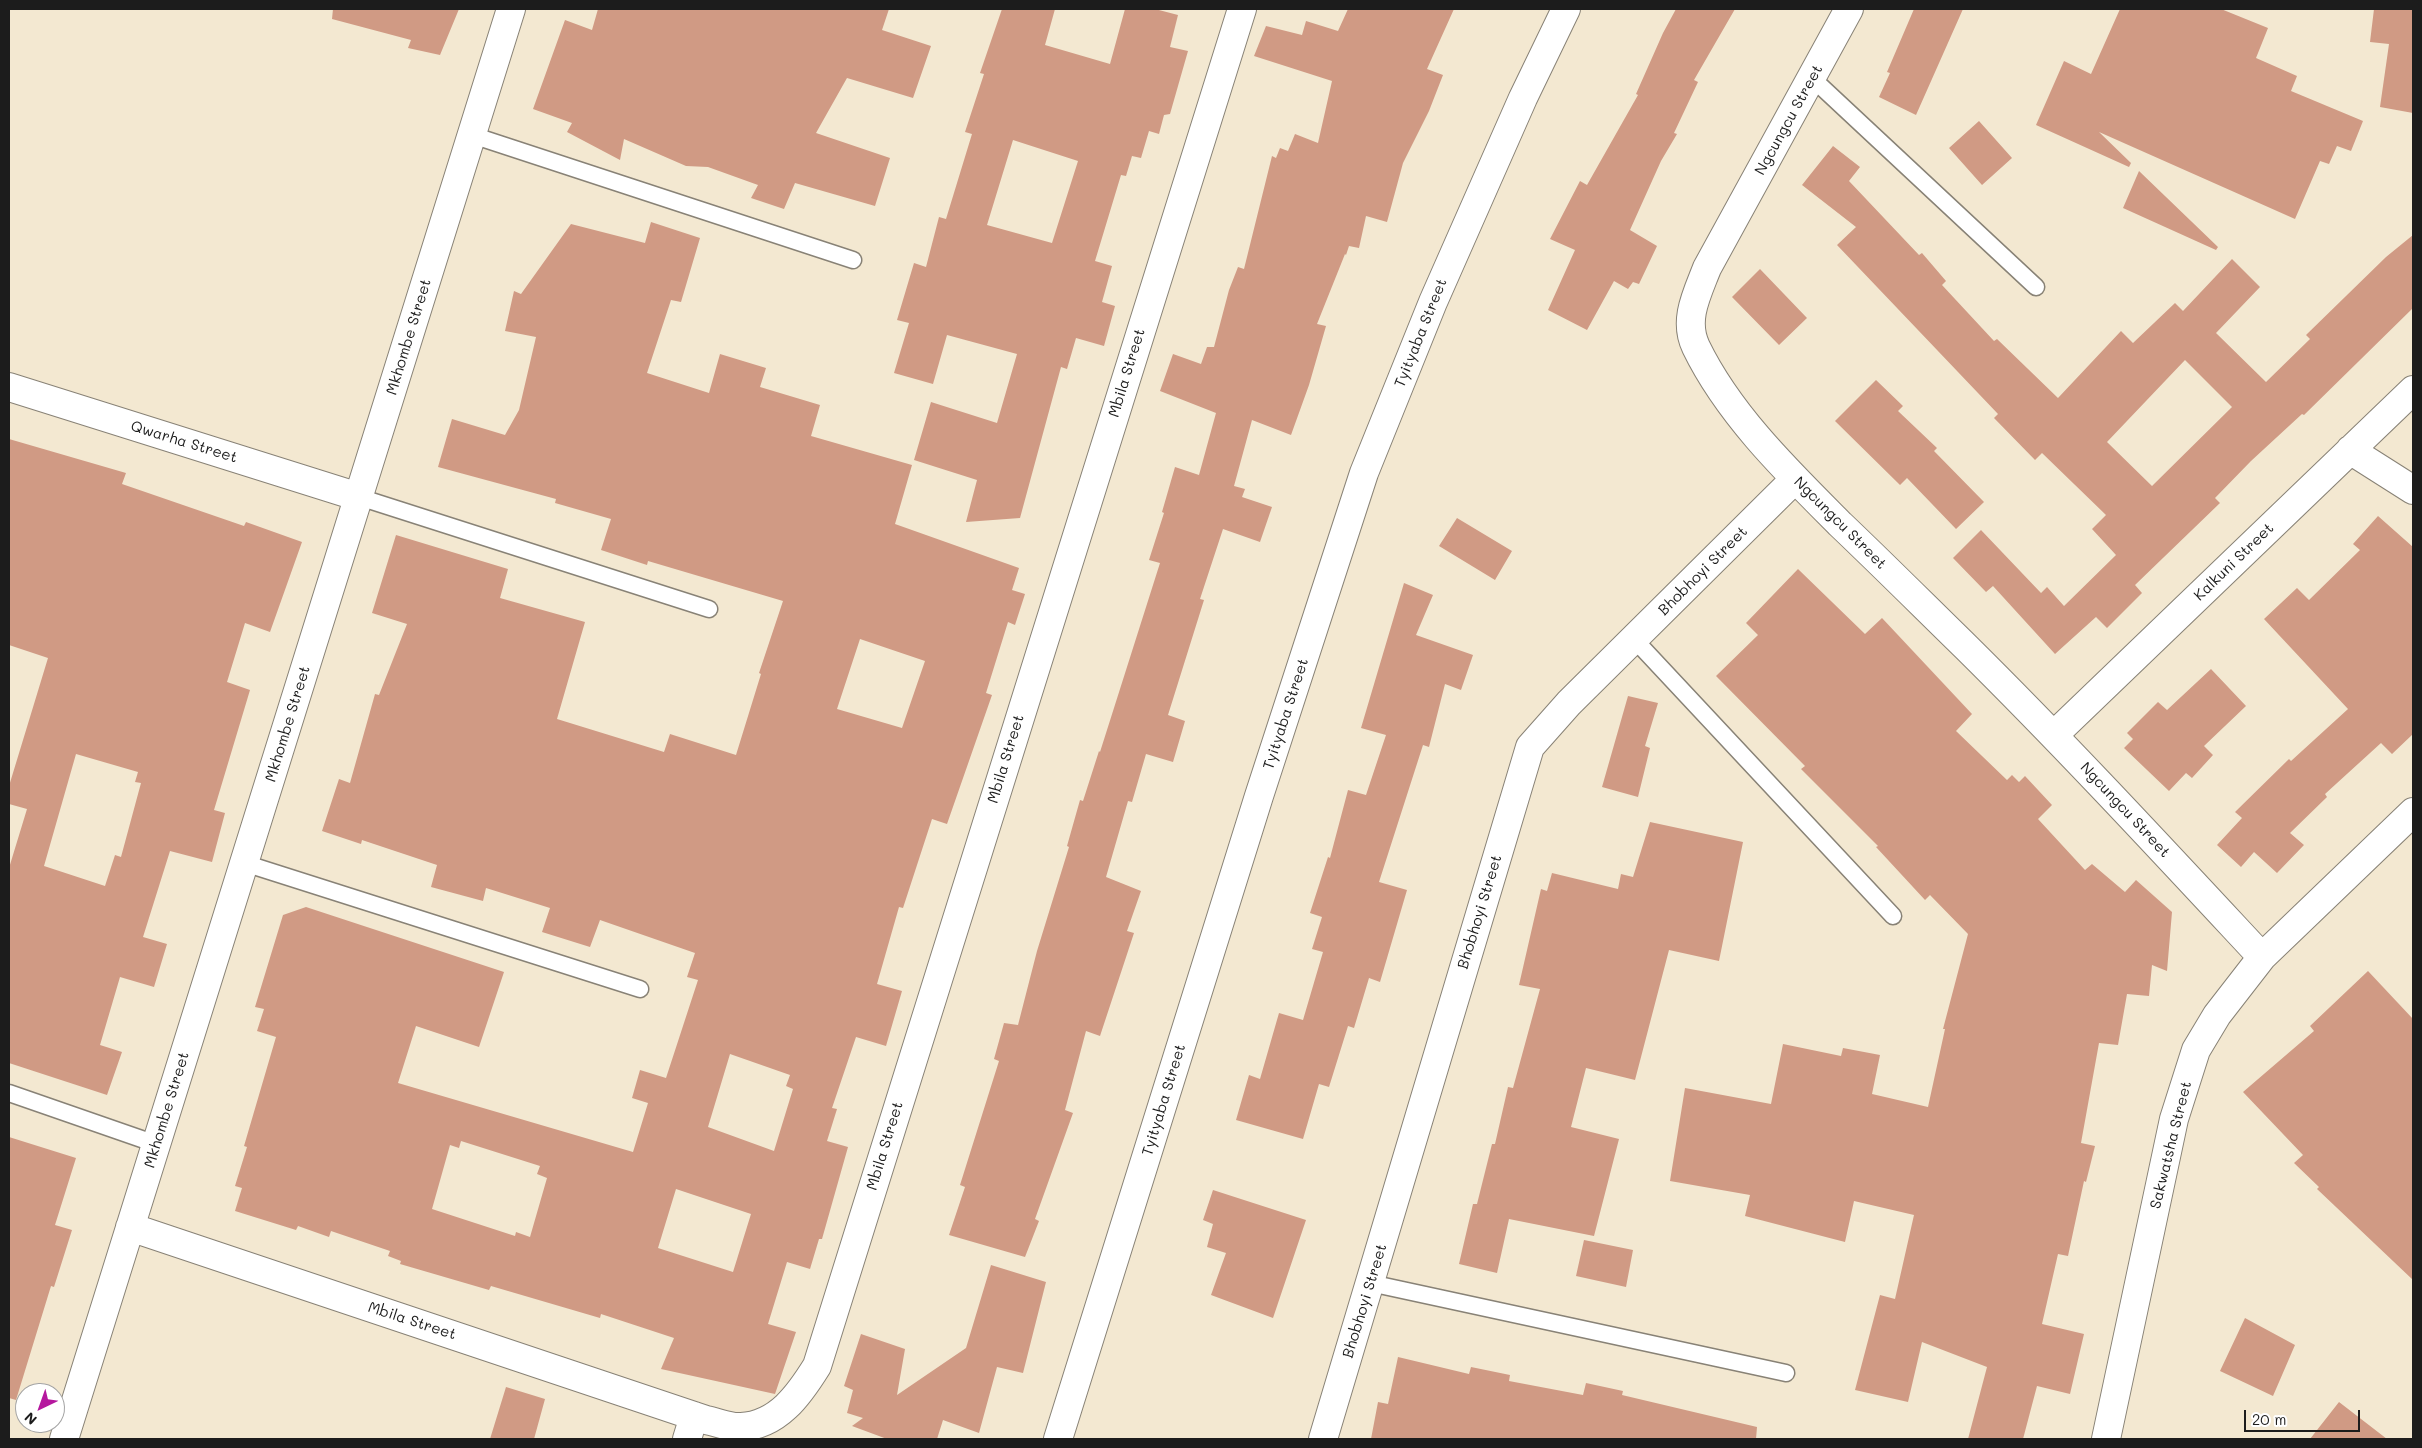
<!DOCTYPE html>
<html>
<head>
<meta charset="utf-8">
<style>
	body { margin:0 }
	#map { position:relative; width:2422px; height:1448px; overflow:hidden; background:#f3e8d1; font-family:Mali,sans-serif }
	canvas { display:block }
	.frame { position:absolute; inset:0; border:10px solid #1c1c1c; pointer-events:none }
	.north { position:absolute; left:15px; top:1383px; width:50px; height:50px; box-sizing:border-box; background:#fff; border:1px solid #a4a4a4; border-radius:50%; rotate:222deg; font-size:14px; font-weight:700; line-height:20px; text-align:center; color:#1c1c1c }
	.north::after { content:''; display:block; margin:auto; width:18px; height:22px; background:#b5179e; clip-path:polygon(50% 0,100% 100%,50% 72%,0 100%) }
	.scale { position:absolute; left:2244px; top:1410px; width:116px; height:22px; box-sizing:border-box; border:2px solid #1c1c1c; border-top:0; padding-left:6px; font-size:15px; line-height:18px; white-space:nowrap; color:#1c1c1c; -webkit-text-stroke:4px #fff; paint-order:stroke }
</style>
</head>
<body>
<div id="map">
<canvas width="2422" height="1448"></canvas>
<div class="frame"></div>
<div class="north">N</div>
<div class="scale">20 m</div>
</div>
<script>
const ctx = document.querySelector('canvas').getContext('2d');
ctx.lineJoin = 'round';
function fill(path, color) { ctx.fillStyle = color; ctx.fill(path, 'evenodd'); }
function stroke(path, color, width, dash) { ctx.strokeStyle = color; ctx.lineWidth = width; ctx.lineCap = dash ? 'butt' : 'round'; ctx.setLineDash(dash || []); ctx.stroke(path); }
function label(font, color, halo, rows, align = 'center') {
  ctx.font = font + ' Mali,sans-serif'; ctx.lineWidth = 4; ctx.setLineDash([]); ctx.textBaseline = 'middle'; ctx.strokeStyle = halo; ctx.fillStyle = color; for (const [text, x, y, turn = 0] of rows) {
    ctx.save(); ctx.translate(x, y); ctx.rotate((+turn || 0) * Math.PI / 180); ctx.textAlign = isNaN(turn) ? turn : align; if (halo) ctx.strokeText(text, 0, 0); ctx.fillText(text, 0, 0); ctx.restore();
  }
}
fill(new Path2D(`
	M 333,9 L 459,9 L 440,55 L 408,48 L 411,40 L 332,19 Z
	M 598,9 L 889,9 L 882,30 L 931,46 L 913,98 L 847,78 L 816,133 L 890,158 L 875,206 L 795,183 L 784,209 L 751,198 L 758,185 L 708,167 L 686,166 L 624,139 L 620,160 L 567,132 L 572,123 L 533,109 L 565,20 L 592,30 Z
	M 1002,9 L 1055,9 L 1045,45 L 1110,64 L 1125,9 L 1155,9 L 1178,15 L 1170,47 L 1188,51 L 1170,114 L 1164,115 L 1159,134 L 1149,131 L 1141,158 L 1132,156 L 1126,176 L 1121,175 L 1095,261 L 1112,266 L 1102,302 L 1115,306 L 1104,346 L 1076,338 L 1067,369 L 1061,367 L 1020,518 L 966,522 L 977,480 L 914,460 L 931,402 L 997,423 L 1017,354 L 947,335 L 933,384 L 894,373 L 909,323 L 897,320 L 914,263 L 926,267 L 939,217 L 946,219 L 972,134 L 965,132 L 984,74 L 980,73 ZM 1013,140 L 1078,161 L 1052,243 L 987,225 Z
	M 1348,9 L 1454,9 L 1427,69 L 1443,75 L 1429,111 L 1403,163 L 1387,222 L 1366,216 L 1359,248 L 1349,246 L 1346,255 L 1345,254 L 1317,324 L 1326,326 L 1309,385 L 1291,435 L 1252,420 L 1234,486 L 1245,489 L 1242,497 L 1272,507 L 1260,542 L 1223,529 L 1200,599 L 1204,600 L 1168,715 L 1185,721 L 1173,762 L 1146,754 L 1132,802 L 1128,801 L 1106,877 L 1141,891 L 1127,931 L 1134,933 L 1100,1036 L 1086,1031 L 1065,1110 L 1073,1113 L 1035,1219 L 1039,1221 L 1025,1257 L 949,1235 L 965,1187 L 960,1185 L 999,1061 L 994,1059 L 1004,1023 L 1018,1025 L 1037,951 L 1069,847 L 1067,846 L 1080,800 L 1083,801 L 1099,751 L 1100,752 L 1160,563 L 1149,560 L 1164,513 L 1162,512 L 1175,467 L 1199,475 L 1216,413 L 1160,391 L 1173,354 L 1201,364 L 1207,347 L 1214,347 L 1229,290 L 1238,267 L 1244,269 L 1272,156 L 1276,158 L 1280,148 L 1288,151 L 1295,134 L 1318,143 L 1332,81 L 1254,56 L 1266,26 L 1302,35 L 1306,21 L 1338,31 Z
	M 1676,9 L 1735,9 L 1694,80 L 1698,82 L 1674,133 L 1677,134 L 1661,161 L 1630,230 L 1657,246 L 1639,284 L 1633,282 L 1628,289 L 1614,281 L 1587,330 L 1548,310 L 1575,250 L 1550,239 L 1580,181 L 1587,185 L 1638,95 L 1636,94 L 1663,33 Z
	M 1914,9 L 1963,9 L 1916,115 L 1879,97 L 1890,73 L 1887,72 Z
	M 2120,9 L 2221,9 L 2268,28 L 2256,58 L 2297,76 L 2291,91 L 2363,121 L 2351,151 L 2337,146 L 2329,164 L 2320,161 L 2295,219 L 2099,132 L 2131,163 L 2129,167 L 2036,125 L 2064,61 L 2091,74 Z
	M 2374,9 L 2413,9 L 2413,113 L 2380,107 L 2389,44 L 2370,42 Z
	M 1979,121 L 2012,158 L 1982,185 L 1949,148 Z
	M 1833,146 L 1860,167 L 1849,181 L 1919,255 L 1922,253 L 1946,281 L 1942,285 L 1994,341 L 1997,339 L 2058,398 L 2121,331 L 2133,343 L 2175,303 L 2183,311 L 2232,259 L 2260,287 L 2216,333 L 2266,382 L 2310,339 L 2306,335 L 2386,257 L 2413,235 L 2413,308 L 2304,415 L 2302,414 L 2251,461 L 2215,498 L 2220,503 L 2135,585 L 2142,593 L 2107,628 L 2096,617 L 2055,654 L 1993,586 L 1986,592 L 1953,558 L 1981,530 L 2041,593 L 2047,587 L 2064,606 L 2116,555 L 2092,529 L 2106,515 L 2042,453 L 2035,460 L 1994,418 L 1998,414 L 1837,245 L 1856,227 L 1802,185 ZM 2185,360 L 2232,407 L 2152,486 L 2107,442 Z
	M 2139,171 L 2218,247 L 2216,250 L 2123,208 Z
	M 651,222 L 700,238 L 681,302 L 671,300 L 647,373 L 709,393 L 720,354 L 766,368 L 760,387 L 820,405 L 811,436 L 912,465 L 895,524 L 1019,568 L 1012,590 L 1025,594 L 1015,625 L 1008,622 L 986,693 L 992,695 L 947,824 L 932,819 L 903,908 L 899,907 L 877,984 L 902,991 L 886,1046 L 856,1037 L 832,1108 L 837,1109 L 827,1141 L 848,1147 L 822,1239 L 819,1239 L 810,1269 L 787,1262 L 768,1324 L 796,1332 L 775,1394 L 661,1369 L 674,1338 L 601,1314 L 600,1318 L 491,1286 L 489,1290 L 400,1264 L 401,1261 L 388,1256 L 390,1251 L 331,1231 L 329,1237 L 298,1226 L 296,1230 L 235,1211 L 242,1188 L 235,1186 L 247,1147 L 244,1146 L 276,1037 L 257,1031 L 264,1009 L 255,1007 L 283,915 L 306,907 L 504,972 L 479,1047 L 416,1026 L 398,1083 L 633,1152 L 648,1103 L 632,1098 L 640,1070 L 666,1078 L 698,980 L 687,977 L 695,953 L 600,920 L 590,947 L 542,932 L 550,908 L 486,888 L 483,901 L 431,887 L 437,865 L 362,840 L 361,844 L 322,831 L 339,779 L 350,783 L 375,694 L 379,695 L 407,624 L 372,613 L 396,535 L 508,569 L 500,598 L 585,622 L 557,719 L 664,752 L 670,734 L 736,755 L 761,674 L 759,673 L 783,601 L 648,561 L 647,565 L 601,550 L 611,519 L 555,503 L 556,499 L 438,467 L 452,419 L 505,435 L 519,410 L 536,337 L 505,331 L 514,291 L 521,294 L 571,224 L 645,243 ZM 860,639 L 925,661 L 902,728 L 837,709 ZM 730,1054 L 790,1075 L 786,1086 L 793,1089 L 774,1151 L 708,1127 ZM 461,1141 L 540,1166 L 537,1174 L 547,1178 L 530,1237 L 516,1232 L 515,1236 L 432,1209 L 450,1145 L 459,1148 ZM 676,1189 L 751,1214 L 733,1272 L 658,1248 Z
	M 1760,269 L 1807,318 L 1779,345 L 1732,297 Z
	M 1876,380 L 1903,406 L 1898,411 L 1937,448 L 1934,451 L 1984,502 L 1956,529 L 1907,478 L 1900,485 L 1835,421 Z
	M 9,439 L 126,473 L 122,484 L 244,526 L 246,522 L 302,542 L 270,632 L 245,623 L 227,682 L 250,690 L 214,810 L 225,813 L 212,862 L 170,851 L 143,937 L 167,944 L 154,987 L 120,977 L 100,1045 L 122,1052 L 107,1095 L 9,1063 L 9,868 L 27,809 L 9,804 L 9,786 L 48,658 L 9,645 ZM 76,754 L 138,772 L 135,782 L 141,783 L 121,857 L 115,855 L 105,886 L 44,866 Z
	M 2378,516 L 2413,547 L 2413,734 L 2392,754 L 2381,743 L 2325,794 L 2327,797 L 2290,833 L 2304,845 L 2277,873 L 2254,852 L 2241,867 L 2217,845 L 2242,818 L 2235,812 L 2289,759 L 2291,761 L 2348,709 L 2264,619 L 2297,588 L 2309,600 L 2360,550 L 2353,544 Z
	M 1457,518 L 1512,551 L 1495,580 L 1439,546 Z
	M 1798,569 L 1865,634 L 1882,618 L 1972,714 L 1956,731 L 2007,780 L 2012,775 L 2019,782 L 2025,776 L 2052,805 L 2038,819 L 2085,870 L 2092,864 L 2125,892 L 2136,880 L 2172,912 L 2167,971 L 2152,965 L 2149,996 L 2127,994 L 2118,1045 L 2099,1043 L 2081,1143 L 2095,1146 L 2086,1182 L 2084,1181 L 2068,1256 L 2058,1254 L 2042,1324 L 2084,1334 L 2070,1394 L 2037,1386 L 2023,1439 L 1968,1439 L 1987,1367 L 1922,1342 L 1908,1402 L 1855,1390 L 1880,1295 L 1895,1299 L 1914,1215 L 1854,1201 L 1845,1242 L 1745,1216 L 1750,1195 L 1670,1181 L 1685,1088 L 1771,1104 L 1783,1044 L 1841,1056 L 1843,1048 L 1880,1055 L 1872,1094 L 1928,1107 L 1945,1029 L 1943,1029 L 1968,934 L 1930,895 L 1925,900 L 1876,847 L 1878,846 L 1801,769 L 1805,766 L 1716,676 L 1758,635 L 1746,623 Z
	M 1404,583 L 1433,595 L 1416,635 L 1473,655 L 1461,690 L 1445,684 L 1429,747 L 1423,745 L 1379,882 L 1407,890 L 1380,982 L 1369,978 L 1354,1028 L 1348,1026 L 1329,1087 L 1319,1084 L 1303,1139 L 1236,1120 L 1249,1075 L 1260,1079 L 1279,1013 L 1303,1020 L 1323,952 L 1312,949 L 1322,917 L 1310,913 L 1328,857 L 1330,858 L 1348,790 L 1366,795 L 1386,735 L 1361,728 Z
	M 2211,669 L 2246,706 L 2204,746 L 2213,755 L 2192,778 L 2186,773 L 2169,791 L 2124,748 L 2133,739 L 2127,733 L 2158,702 L 2167,710 Z
	M 1628,696 L 1658,703 L 1645,746 L 1650,748 L 1638,797 L 1602,787 Z
	M 1650,822 L 1743,842 L 1719,961 L 1669,950 L 1635,1080 L 1586,1068 L 1571,1127 L 1619,1139 L 1594,1236 L 1509,1219 L 1497,1273 L 1459,1264 L 1473,1204 L 1477,1204 L 1492,1144 L 1495,1144 L 1508,1087 L 1513,1088 L 1540,989 L 1519,985 L 1541,889 L 1547,891 L 1552,873 L 1618,889 L 1621,874 L 1633,877 Z
	M 2368,971 L 2413,1019 L 2413,1280 L 2317,1189 L 2319,1187 L 2294,1163 L 2303,1155 L 2243,1092 L 2314,1031 L 2310,1026 Z
	M 9,1137 L 76,1158 L 55,1225 L 72,1230 L 54,1287 L 51,1286 L 16,1400 L 9,1398 Z
	M 1213,1190 L 1306,1220 L 1273,1318 L 1211,1295 L 1226,1253 L 1207,1247 L 1213,1224 L 1203,1220 Z
	M 1584,1240 L 1633,1250 L 1626,1287 L 1576,1276 Z
	M 991,1265 L 1046,1282 L 1023,1373 L 997,1367 L 979,1433 L 943,1420 L 937,1439 L 887,1439 L 852,1426 L 863,1418 L 847,1413 L 853,1390 L 844,1386 L 861,1334 L 905,1349 L 897,1395 L 966,1348 Z
	M 2245,1318 L 2295,1345 L 2273,1396 L 2220,1371 Z
	M 1398,1357 L 1469,1374 L 1471,1367 L 1510,1375 L 1509,1381 L 1583,1395 L 1586,1383 L 1623,1391 L 1622,1395 L 1757,1427 L 1756,1439 L 1371,1439 L 1378,1402 L 1388,1404 Z
	M 506,1387 L 545,1399 L 534,1439 L 490,1439 Z
	M 2339,1402 L 2387,1439 L 2310,1439 Z`), '#d09a84');
const service = new Path2D(`
	M 1812,78 L 2036,287
	M 472,135 L 853,260
	M 359,497 L 709,609
	M 1634,639 L 1893,916
	M 244,863 L 640,989
	M 9,1093 L 156,1144
	M 1370,1283 L 1786,1373`);
const minor = new Path2D(`
	M 1849,9 L 1707,268 C 1697,294 1683,320 1696,347 C 1729,415 1788,472 1841,525 C 1883,565 1924,606 1966,647 C 2068,748 2165,853 2262,957
	M 9,387 L 359,497
	M 2350,450 L 2413,490
	M 2055,734 L 2413,390
	M 130,1227 L 706,1420 C 717,1422 730,1428 741,1427 C 778,1425 799,1395 817,1366 L 1242,9
	M 64,1439 L 511,9
	M 687,1439 L 694,1416
	M 1058,1439 L 1259,796 L 1364,473 L 1433,302 L 1523,98 L 1566,9
	M 1323,1439 L 1530,747 L 1569,703 L 1795,479
	M 2106,1439 L 2174,1119 L 2196,1050 L 2217,1015 L 2262,957 L 2413,812`);
stroke(service, '#888276', 19);
stroke(minor, '#888276', 30);
stroke(service, '#fff', 16);
stroke(minor, '#fff', 28);
label('15px', '#1c1c1c', '#fff', [
	["Ngcungcu Street",1789,120,-61],
	["Tyityaba Street",1421,333,-68],
	["Mkhombe Street",409,337,-73],
	["Mbila Street",1127,373,-73],
	["Qwarha Street",184,442,17],
	["Ngcungcu Street",1840,523,45],
	["Kalkuni Street",2234,562,-44],
	["Bhobhoyi Street",1703,571,-45],
	["Tyityaba Street",1286,714,-72],
	["Mkhombe Street",288,724,-73],
	["Mbila Street",1006,759,-73],
	["Ngcungcu Street",2125,810,47],
	["Bhobhoyi Street",1480,912,-73],
	["Tyityaba Street",1164,1100,-73],
	["Mkhombe Street",167,1110,-73],
	["Sakwatsha Street",2171,1145,-76],
	["Mbila Street",885,1146,-73],
	["Bhobhoyi Street",1365,1301,-73],
	["Mbila Street",412,1321,18]
]);
</script>
</body>
</html>
